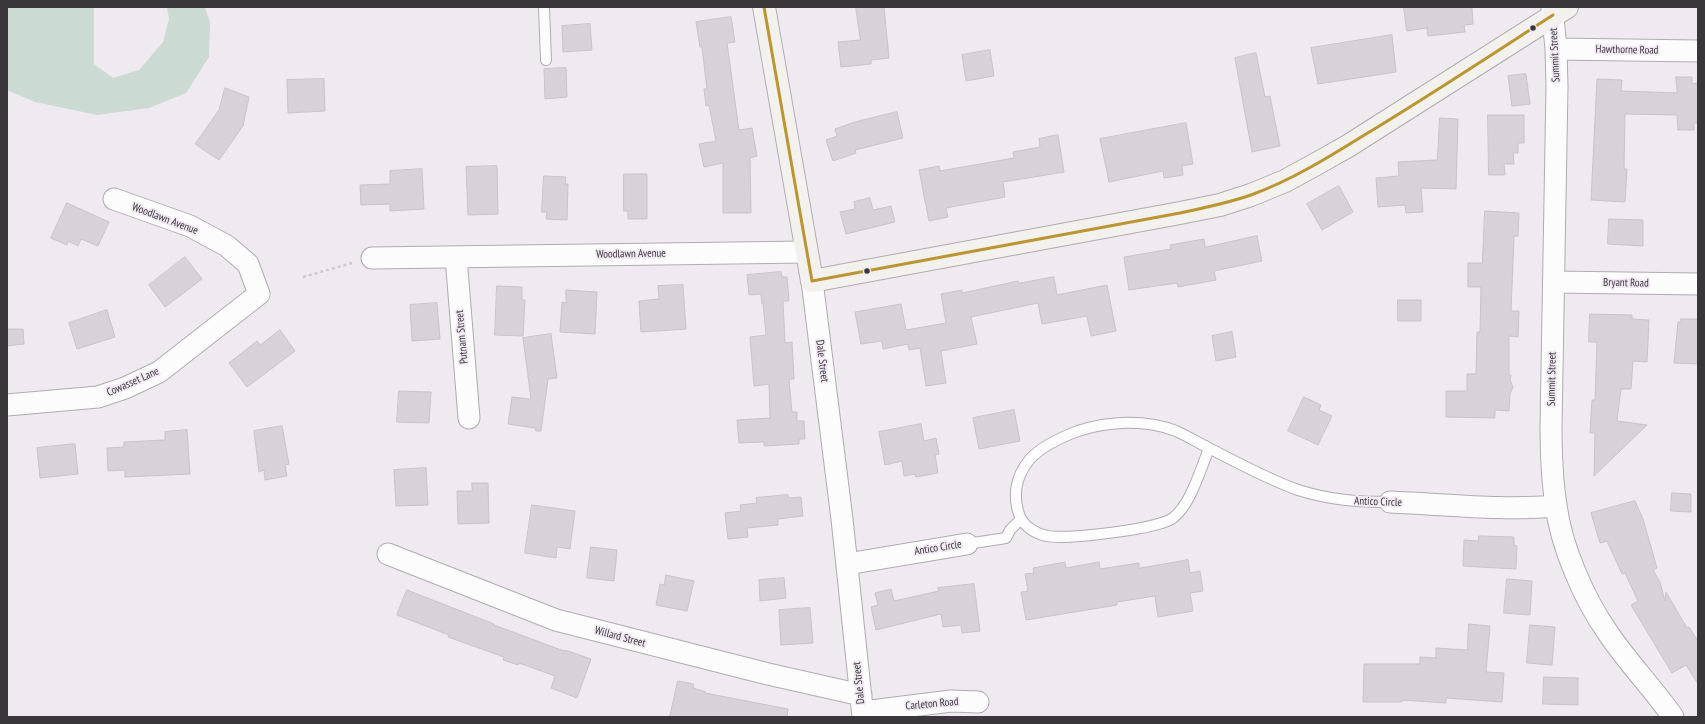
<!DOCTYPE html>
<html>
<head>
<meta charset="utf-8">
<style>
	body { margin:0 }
	#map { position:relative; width:1705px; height:724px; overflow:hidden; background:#efeaf0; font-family:"PT Sans Narrow",sans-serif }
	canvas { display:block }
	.frame { position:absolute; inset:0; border:8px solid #3a373b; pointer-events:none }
</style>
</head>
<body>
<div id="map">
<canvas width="1705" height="724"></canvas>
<div class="frame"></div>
</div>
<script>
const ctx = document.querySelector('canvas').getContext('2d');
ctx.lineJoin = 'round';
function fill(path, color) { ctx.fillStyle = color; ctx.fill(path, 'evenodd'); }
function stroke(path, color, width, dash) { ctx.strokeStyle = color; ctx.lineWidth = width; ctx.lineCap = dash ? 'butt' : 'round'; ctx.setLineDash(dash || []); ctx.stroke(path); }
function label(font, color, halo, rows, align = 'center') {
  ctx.font = font + ' "PT Sans Narrow",sans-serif'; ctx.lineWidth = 3.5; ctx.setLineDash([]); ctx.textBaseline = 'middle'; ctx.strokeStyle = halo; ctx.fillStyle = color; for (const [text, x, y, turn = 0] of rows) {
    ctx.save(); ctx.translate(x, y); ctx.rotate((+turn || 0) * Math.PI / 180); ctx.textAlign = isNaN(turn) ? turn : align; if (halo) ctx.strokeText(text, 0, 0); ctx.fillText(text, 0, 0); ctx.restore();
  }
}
fill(new Path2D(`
	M 7,7 L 94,7 L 94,64 L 113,78 L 139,70 L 163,42 L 169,19 L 167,7 L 205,7 L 210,22 L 209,57 L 186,93 L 149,108 L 97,115 L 35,102 L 7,90 Z`), '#cbdad3');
const building = new Path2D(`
	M 856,7 L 884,7 L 889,58 L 871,60 L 871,64 L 841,67 L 838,42 L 860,40 Z
	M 1404,7 L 1472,7 L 1473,24 L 1464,25 L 1465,32 L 1428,36 L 1427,28 L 1407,31 Z
	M 731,17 L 735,42 L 727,43 L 739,130 L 752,128 L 757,156 L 750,158 L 751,213 L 723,213 L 723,163 L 704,167 L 699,144 L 716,141 L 709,105 L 706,106 L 704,89 L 707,89 L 702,47 L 700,47 L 696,22 Z
	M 590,24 L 592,50 L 563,52 L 562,26 Z
	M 1392,35 L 1396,72 L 1318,84 L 1311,48 Z
	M 990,50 L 994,76 L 966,81 L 962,55 Z
	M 1256,53 L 1265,97 L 1270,96 L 1280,146 L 1252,152 L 1235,58 Z
	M 566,68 L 567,97 L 545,99 L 544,69 Z
	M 1526,74 L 1530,104 L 1512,106 L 1508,76 Z
	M 1676,77 L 1692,77 L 1692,84 L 1698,83 L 1698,123 L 1694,123 L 1694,130 L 1678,130 L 1677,115 L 1625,114 L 1624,169 L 1627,169 L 1625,202 L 1591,200 L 1597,79 L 1622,80 L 1621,91 L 1677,93 Z
	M 324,79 L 325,111 L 288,113 L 287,80 Z
	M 225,88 L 249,97 L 243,126 L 219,160 L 195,144 L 219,110 Z
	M 897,112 L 903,138 L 855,150 L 856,153 L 833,161 L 826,140 L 837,136 L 835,129 L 855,122 Z
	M 1488,115 L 1524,115 L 1524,143 L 1518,143 L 1518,153 L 1513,153 L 1514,164 L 1504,164 L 1505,175 L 1489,175 Z
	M 1440,118 L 1458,119 L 1456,189 L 1421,188 L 1423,212 L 1406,213 L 1405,205 L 1378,207 L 1376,178 L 1399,176 L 1398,162 L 1437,160 Z
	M 1186,123 L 1193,164 L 1182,166 L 1183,175 L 1164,178 L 1163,171 L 1109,182 L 1100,139 Z
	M 1058,135 L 1064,172 L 1003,182 L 1005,197 L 946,208 L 948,217 L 929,221 L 919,170 L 939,166 L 940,171 L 1014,158 L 1013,152 L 1040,147 L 1039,139 Z
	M 497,166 L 498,214 L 468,215 L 466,167 Z
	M 422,169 L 424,209 L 390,211 L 390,204 L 361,205 L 360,185 L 390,184 L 390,171 Z
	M 624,174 L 647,174 L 647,219 L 628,219 L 628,211 L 624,211 Z
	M 544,176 L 566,177 L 565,184 L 568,184 L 567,220 L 546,219 L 547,212 L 542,212 Z
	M 1339,186 L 1353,212 L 1322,230 L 1307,204 Z
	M 870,198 L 873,210 L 891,206 L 895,222 L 846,234 L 840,212 L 855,209 L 854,202 Z
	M 67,203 L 109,222 L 98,246 L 81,239 L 78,246 L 68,241 L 67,245 L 51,238 Z
	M 1485,211 L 1519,213 L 1518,236 L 1514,236 L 1511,311 L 1519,311 L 1518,337 L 1509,336 L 1509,375 L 1511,375 L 1510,380 L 1513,387 L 1510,394 L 1509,411 L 1495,410 L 1495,418 L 1446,417 L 1446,391 L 1467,391 L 1467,374 L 1476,374 L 1477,332 L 1480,332 L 1481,287 L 1468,287 L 1468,263 L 1482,263 Z
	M 1609,219 L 1643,220 L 1643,246 L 1608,244 Z
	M 1257,236 L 1262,261 L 1214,271 L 1216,280 L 1178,287 L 1177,283 L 1129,290 L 1124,257 L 1171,249 L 1170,245 L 1204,239 L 1205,247 Z
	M 185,257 L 202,279 L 165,307 L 149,285 Z
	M 781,272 L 782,277 L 787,277 L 789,301 L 783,301 L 785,343 L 792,342 L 794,379 L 789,379 L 792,412 L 797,412 L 797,421 L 804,421 L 805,439 L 799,439 L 799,444 L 764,446 L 764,442 L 739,443 L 737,420 L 770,418 L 769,384 L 754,386 L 750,337 L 766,335 L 763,303 L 762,304 L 761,294 L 749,295 L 747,275 Z
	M 1054,277 L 1057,295 L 1107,285 L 1116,331 L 1091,336 L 1087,316 L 1042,324 L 1038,303 L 971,317 L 977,344 L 941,351 L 946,383 L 926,386 L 920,348 L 909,350 L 908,344 L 883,349 L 882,341 L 861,344 L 855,312 L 901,304 L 906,330 L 946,323 L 941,294 L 962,290 L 962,293 L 1018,281 L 1019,283 Z
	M 683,285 L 686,329 L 641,332 L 639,301 L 659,299 L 658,286 Z
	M 497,286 L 522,287 L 522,300 L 525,300 L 523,336 L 495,335 Z
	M 566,290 L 597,292 L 595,334 L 560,332 L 562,302 L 566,303 Z
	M 1398,300 L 1421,300 L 1421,321 L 1398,321 Z
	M 437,303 L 440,339 L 412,341 L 410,305 Z
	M 107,310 L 115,337 L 77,349 L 69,323 Z
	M 1590,314 L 1632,315 L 1632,319 L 1649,320 L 1647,362 L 1633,361 L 1631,389 L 1621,389 L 1617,421 L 1647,425 L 1594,476 L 1595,433 L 1590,433 L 1592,400 L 1595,400 L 1597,342 L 1589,342 Z
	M 1681,319 L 1698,319 L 1698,364 L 1674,363 L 1678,322 L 1681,322 Z
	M 7,329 L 23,329 L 24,344 L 7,346 Z
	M 280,330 L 295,351 L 247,387 L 229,363 L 257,341 L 260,345 Z
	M 1232,332 L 1236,357 L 1216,361 L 1212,336 Z
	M 551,334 L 557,378 L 548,379 L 541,431 L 536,431 L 535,428 L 508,424 L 512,397 L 531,399 L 523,338 Z
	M 399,391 L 431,392 L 429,423 L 397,422 Z
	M 1304,397 L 1321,405 L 1319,410 L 1332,416 L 1318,445 L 1288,431 Z
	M 1014,410 L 1020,441 L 979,449 L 973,418 Z
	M 921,424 L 924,441 L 936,438 L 939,454 L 935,455 L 938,473 L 916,477 L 915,474 L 904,476 L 902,461 L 885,465 L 879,432 Z
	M 282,426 L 289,464 L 285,465 L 287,476 L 265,480 L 264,470 L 259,472 L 254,431 Z
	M 187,430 L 190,474 L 125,477 L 125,470 L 108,471 L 107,448 L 124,447 L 124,442 L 165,440 L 165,432 Z
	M 75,444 L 78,474 L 40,478 L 37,448 Z
	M 426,468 L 428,505 L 396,506 L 394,470 Z
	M 472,483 L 488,483 L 489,523 L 458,524 L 457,491 L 472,491 Z
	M 1672,493 L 1691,494 L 1691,512 L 1671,511 Z
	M 788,495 L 789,498 L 801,497 L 803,516 L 778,519 L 778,525 L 747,528 L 748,537 L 728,539 L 725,513 L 741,511 L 740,505 L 757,503 L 756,498 Z
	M 1635,501 L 1643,519 L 1657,568 L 1653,570 L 1660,582 L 1665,601 L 1666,592 L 1687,628 L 1689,627 L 1698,641 L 1698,684 L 1686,665 L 1672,673 L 1631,605 L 1638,601 L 1625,573 L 1622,574 L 1607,541 L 1600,543 L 1591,513 Z
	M 532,505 L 575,511 L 570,549 L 557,547 L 556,558 L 525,553 Z
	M 1479,536 L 1514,537 L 1514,545 L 1517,546 L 1516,569 L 1463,566 L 1464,540 L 1478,541 Z
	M 591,547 L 617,550 L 614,581 L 587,578 Z
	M 1188,560 L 1190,573 L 1200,571 L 1203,591 L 1190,593 L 1193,611 L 1158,617 L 1155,596 L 1117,602 L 1117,605 L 1026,620 L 1021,592 L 1028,591 L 1025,574 L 1034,573 L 1033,568 L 1065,562 L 1066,568 L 1099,562 L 1100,569 L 1139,563 L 1139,568 Z
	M 666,575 L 694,581 L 687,611 L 656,605 L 660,584 L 664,585 Z
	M 784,578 L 786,598 L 760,601 L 759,580 Z
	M 1507,579 L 1532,581 L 1530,615 L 1504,613 Z
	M 974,584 L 980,631 L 962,633 L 961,625 L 943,627 L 941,614 L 876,630 L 871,607 L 878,605 L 875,593 L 891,589 L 894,601 L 939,591 L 938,588 Z
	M 407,590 L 494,624 L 494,625 L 564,651 L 565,650 L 591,659 L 577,698 L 551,688 L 555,676 L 519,663 L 518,665 L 503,660 L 504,657 L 448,637 L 449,635 L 397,615 Z
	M 810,608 L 813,643 L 781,645 L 779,610 Z
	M 1469,624 L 1490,626 L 1486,672 L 1504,673 L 1502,702 L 1446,698 L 1446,703 L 1402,700 L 1402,702 L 1363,702 L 1364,664 L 1420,664 L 1420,657 L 1436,658 L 1436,648 L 1467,650 Z
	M 1530,625 L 1555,627 L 1552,665 L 1527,663 Z
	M 1544,677 L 1578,678 L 1578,705 L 1543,704 Z
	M 678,681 L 694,684 L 693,688 L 706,692 L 705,693 L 788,709 L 787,717 L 670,717 Z`);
fill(building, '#d7d1d8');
stroke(building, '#c7c3c8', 1);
const lane = new Path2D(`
	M 544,7 L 546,60
	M 1209,449 C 1200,470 1191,504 1173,518 C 1159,529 1066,540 1047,536 C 1036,534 1025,527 1020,517 C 1012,496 1016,476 1030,459 C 1042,446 1062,437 1078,431 C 1108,421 1146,419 1176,431 C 1187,436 1197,442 1207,447 C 1236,462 1267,479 1298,490 C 1330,500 1357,502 1390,502
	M 967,544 L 1006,538 L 1010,530 L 1021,519`);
const street = new Path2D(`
	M 1552,7 L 1556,49 L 1557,86 L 1551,426 C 1551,452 1552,479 1556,505 C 1561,546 1584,599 1608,633 C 1628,663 1653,688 1673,717
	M 1556,49 L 1698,51
	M 456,257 L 469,418
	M 372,258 L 806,252
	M 812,281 L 842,519 L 863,717
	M 1554,282 L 1698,284
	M 7,405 L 98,397 L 125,388 L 159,372 L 259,294 L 248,264 L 227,246 L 190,226 L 114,199
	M 1390,502 C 1446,504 1500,511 1556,506
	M 388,554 L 556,620 L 768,674 L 861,695
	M 847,564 L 967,544
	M 863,712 L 951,701 L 978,702`);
const secondary = new Path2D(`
	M 764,7 L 812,281 L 1180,213 L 1220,205 L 1251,195 L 1285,181 L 1318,163 L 1348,146 L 1567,7`);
stroke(lane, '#afacb0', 12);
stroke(street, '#afacb0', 23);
stroke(secondary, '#afacb0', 24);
stroke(new Path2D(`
	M 303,277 L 352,263`), '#cbcacb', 2.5, [3, 3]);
stroke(lane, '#fdfcfd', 10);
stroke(street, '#fdfcfd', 21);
stroke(secondary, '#f3f1ed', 22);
stroke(new Path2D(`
	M 764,7 L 812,281
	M 812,281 L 1180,213 C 1204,208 1228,203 1251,195 C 1292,180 1329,157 1366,134 C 1429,96 1491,55 1553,15`), '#ba9531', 3);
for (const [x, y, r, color] of [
	[1533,28,3.5,"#3a373b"],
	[867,271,3.5,"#3a373b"]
]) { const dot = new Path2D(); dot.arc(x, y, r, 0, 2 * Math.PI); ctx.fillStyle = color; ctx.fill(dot); stroke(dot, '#f0e8f2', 1.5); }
label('11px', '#3a373b', '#f0e8f2', [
	["Hawthorne Road",1627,50,1],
	["Summit Street",1555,55,-93],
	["Woodlawn Avenue",165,219,21],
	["Woodlawn Avenue",631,254,-1],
	["Bryant Road",1626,283,1],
	["Putnam Street",462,337,-95],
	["Dale Street",822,361,83],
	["Summit Street",1552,379,-89],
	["Cowasset Lane",133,382,-24],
	["Antico Circle",1378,502,2],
	["Antico Circle",938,548,-9],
	["Willard Street",620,637,15],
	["Dale Street",859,683,-96],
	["Carleton Road",932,704,-5]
]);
</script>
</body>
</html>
